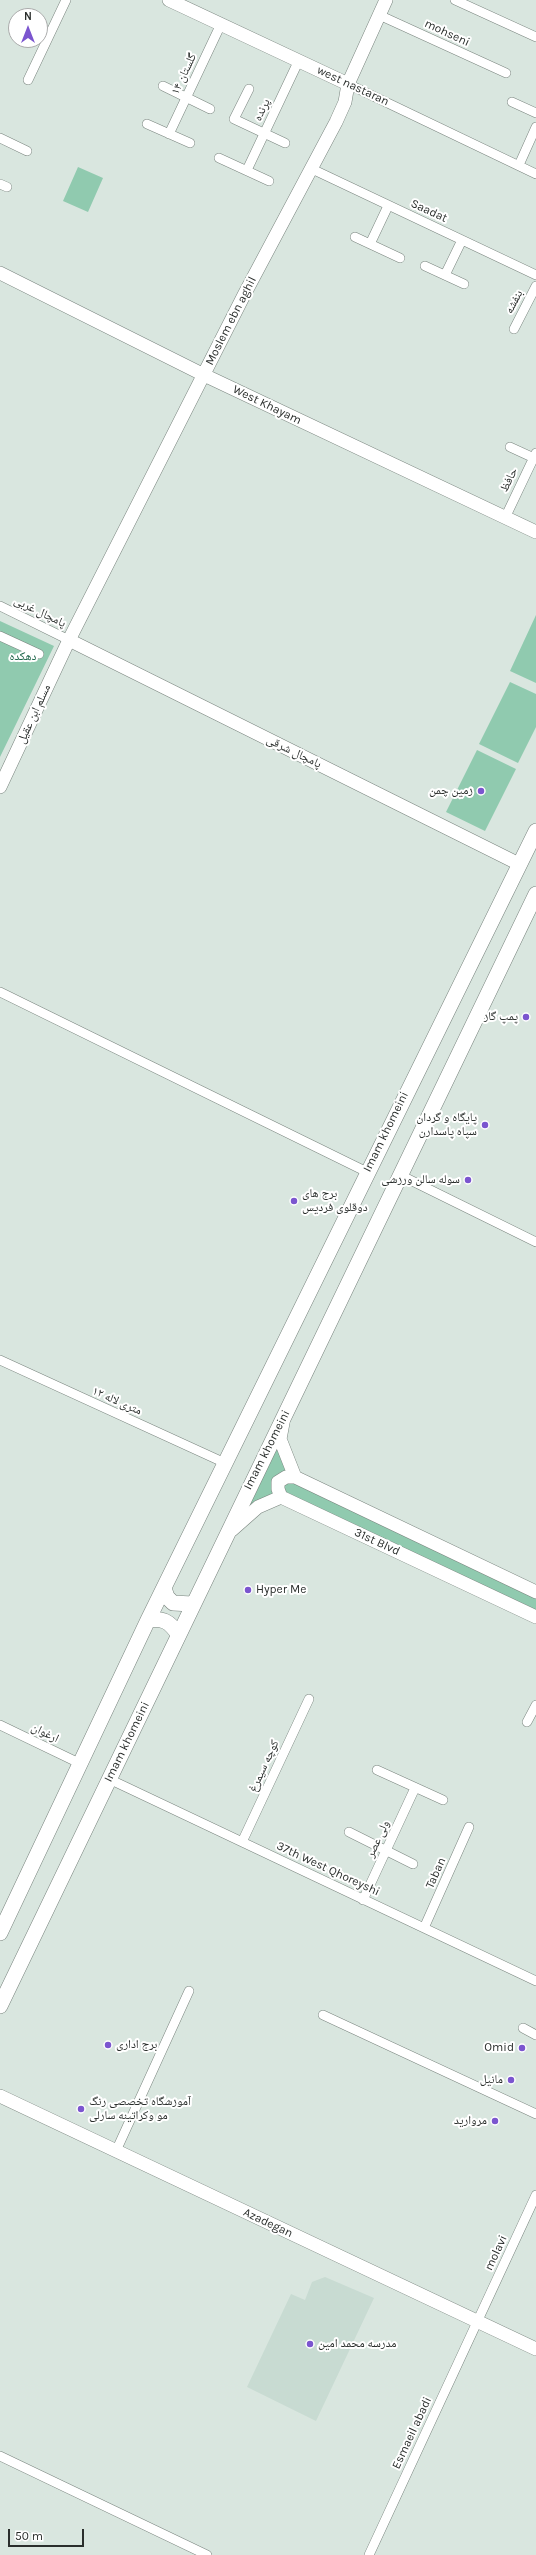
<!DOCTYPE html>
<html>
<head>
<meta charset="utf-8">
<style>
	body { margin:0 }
	#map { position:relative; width:536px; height:2555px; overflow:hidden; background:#d9e6df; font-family:Karla,sans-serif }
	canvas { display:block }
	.north { position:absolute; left:8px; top:8px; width:40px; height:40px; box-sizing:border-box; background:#fff; border:1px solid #aaabab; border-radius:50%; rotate:0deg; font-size:11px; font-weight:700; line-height:16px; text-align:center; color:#2a2e2c }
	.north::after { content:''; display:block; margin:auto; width:14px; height:18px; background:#7b55cf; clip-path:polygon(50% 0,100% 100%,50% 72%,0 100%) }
	.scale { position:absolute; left:8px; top:2529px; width:76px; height:18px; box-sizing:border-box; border:2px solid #2a2e2c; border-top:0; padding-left:5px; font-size:12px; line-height:14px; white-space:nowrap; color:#2a2e2c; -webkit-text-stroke:3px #fff; paint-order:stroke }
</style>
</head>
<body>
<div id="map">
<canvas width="536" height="2555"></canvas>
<div class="north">N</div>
<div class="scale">50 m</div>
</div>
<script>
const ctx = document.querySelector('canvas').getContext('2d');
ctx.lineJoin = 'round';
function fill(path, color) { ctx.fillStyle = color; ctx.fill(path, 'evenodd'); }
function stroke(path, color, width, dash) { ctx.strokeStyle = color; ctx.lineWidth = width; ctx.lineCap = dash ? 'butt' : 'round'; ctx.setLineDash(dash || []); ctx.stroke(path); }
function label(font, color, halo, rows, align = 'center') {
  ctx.font = font + ' Karla,"Noto Naskh Arabic",sans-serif'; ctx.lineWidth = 4; ctx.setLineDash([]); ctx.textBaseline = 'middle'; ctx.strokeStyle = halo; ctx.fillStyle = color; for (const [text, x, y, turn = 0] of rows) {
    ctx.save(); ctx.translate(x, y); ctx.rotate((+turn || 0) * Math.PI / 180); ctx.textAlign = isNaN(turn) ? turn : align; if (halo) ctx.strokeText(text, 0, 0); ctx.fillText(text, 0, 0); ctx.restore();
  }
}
fill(new Path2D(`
	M 325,2277 L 374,2298 L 316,2421 L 247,2387 L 291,2294 L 305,2300 L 312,2282 Z`), '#c8dbd2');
fill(new Path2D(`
	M 78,167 L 103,178 L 88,212 L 63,201 Z
	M 536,615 L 536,683 L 510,671 Z
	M 0,621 L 54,646 L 0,757 Z
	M 510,682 L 536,694 L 536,727 L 518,763 L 479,744 Z
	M 477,750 L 516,769 L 485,831 L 446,812 Z
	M 277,1438 L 289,1473 L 276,1494 L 237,1517 Z
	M 288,1480 L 536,1595 L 536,1615 L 281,1490 Z`), '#90caaf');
const street = new Path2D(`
	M 455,0 L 536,37
	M 379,15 L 506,73
	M 28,80 L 66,0
	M 348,84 L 536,174
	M 163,86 L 210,109
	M 249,89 L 234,119 L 285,143
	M 512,102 L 536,113
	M 147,124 L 190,143
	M 169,134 L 221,24
	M 0,138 L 27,151
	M 219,158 L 269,181
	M 519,165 L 536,127
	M 312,169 L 536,275
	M 247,170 L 299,60
	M 0,184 L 7,187
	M 355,237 L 400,258
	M 370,244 L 388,206
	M 425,266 L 464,284
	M 445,275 L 462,240
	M 514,329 L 536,286
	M 510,447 L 536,459
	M 505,518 L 536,453
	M 0,606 L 69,640
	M 0,636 L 39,654
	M 0,992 L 367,1172
	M 400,1175 L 536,1242
	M 0,1360 L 225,1463
	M 527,1722 L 536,1705
	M 0,1725 L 79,1763
	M 377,1770 L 443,1800
	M 109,1779 L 536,1981
	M 349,1832 L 413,1864
	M 242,1842 L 309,1699
	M 363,1900 L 415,1788
	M 424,1928 L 469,1827
	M 323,2015 L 536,2114
	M 523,2028 L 536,2035
	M 116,2151 L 189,1991
	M 0,2456 L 207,2555
	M 369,2555 L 536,2195`);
const secondary = new Path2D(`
	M 169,0 L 348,84
	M 0,273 L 204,375 L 536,532
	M 69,640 L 519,864
	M 0,787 L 69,640 L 244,295 L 336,122 L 345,102 L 348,84 L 386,0
	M 283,1423 L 280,1439 L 295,1477 L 536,1592
	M 281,1497 L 278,1489 L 278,1482 L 286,1477 L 295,1477
	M 232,1530 L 258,1507 L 281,1497 L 536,1617
	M 0,2096 L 536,2349`);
const primary = new Path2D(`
	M 164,1588 L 167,1597 L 173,1603 L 192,1604
	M 148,1620 C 163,1618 169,1621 178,1634
	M 0,1933 L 148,1620 L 536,831
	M 0,2006 L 536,894`);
stroke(street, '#79847e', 10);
stroke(secondary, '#79847e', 14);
stroke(primary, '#79847e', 16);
stroke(street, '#fff', 9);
stroke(secondary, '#fff', 13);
stroke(primary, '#fff', 15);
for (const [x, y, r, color] of [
	[481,791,4,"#7b55cf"],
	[526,1017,4,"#7b55cf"],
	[485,1125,4,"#7b55cf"],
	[468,1180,4,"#7b55cf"],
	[294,1201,4,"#7b55cf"],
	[248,1590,4,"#7b55cf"],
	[108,2045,4,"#7b55cf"],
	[522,2048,4,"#7b55cf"],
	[511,2080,4,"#7b55cf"],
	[81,2109,4,"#7b55cf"],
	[495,2121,4,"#7b55cf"],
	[310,2344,4,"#7b55cf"]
]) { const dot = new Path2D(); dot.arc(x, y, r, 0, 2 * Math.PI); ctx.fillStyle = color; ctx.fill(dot); stroke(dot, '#fff', 1.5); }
label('12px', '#2a2e2c', '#fff', [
	["mohseni",447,33,25],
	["گلستان ۱۴",184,74,-65],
	["west nastaran",353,86,25],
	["پرنده",262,110,-65],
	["Saadat",429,211,25],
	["بنفشه",514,302,-63],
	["Moslem ebn aghil",231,321,-63],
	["West Khayam",267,405,26],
	["حافظ",509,480,-64],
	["پامچال غربی",40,612,26],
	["مسلم ابن عقیل",34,714,-65],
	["پامچال شرقی",294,752,26],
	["Imam khomeini",386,1132,-64],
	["۱۲ متری لاله",117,1401,24],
	["Imam khomeini",267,1450,-63],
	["31st Blvd",377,1542,25],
	["ارغوان",45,1733,26],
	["Imam khomeini",127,1742,-64],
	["کوچه سیمرغ",264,1766,-65],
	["ولی عصر",378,1839,-65],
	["37th West Qhoreyshi",328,1869,25],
	["Taban",436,1873,-66],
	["Azadegan",268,2223,25],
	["molavi",496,2253,-65],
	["Esmaeil abadi",412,2433,-65]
]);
label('12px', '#1e664a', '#fff', [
	["دهکده",23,657]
]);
label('12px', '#2a2e2c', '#fff', [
	["زمین چمن",473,791],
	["پمپ گاز",518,1017],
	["پایگاه و گردان",477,1118],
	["سپاه پاسدارن",477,1132],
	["سوله سالن ورزشی",460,1180],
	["برج های",302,1194,"left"],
	["دوقلوی فردیس",302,1208,"left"],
	["Hyper Me",256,1590,"left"],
	["برج اداری",116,2045,"left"],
	["Omid",514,2048],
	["مانیل",503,2080],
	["آموزشگاه تخصصی رنگ",89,2102,"left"],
	["مو وکراتینه سارلی",89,2116,"left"],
	["مروارید",487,2121],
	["مدرسه محمد امین",318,2344,"left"]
], 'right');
</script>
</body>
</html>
